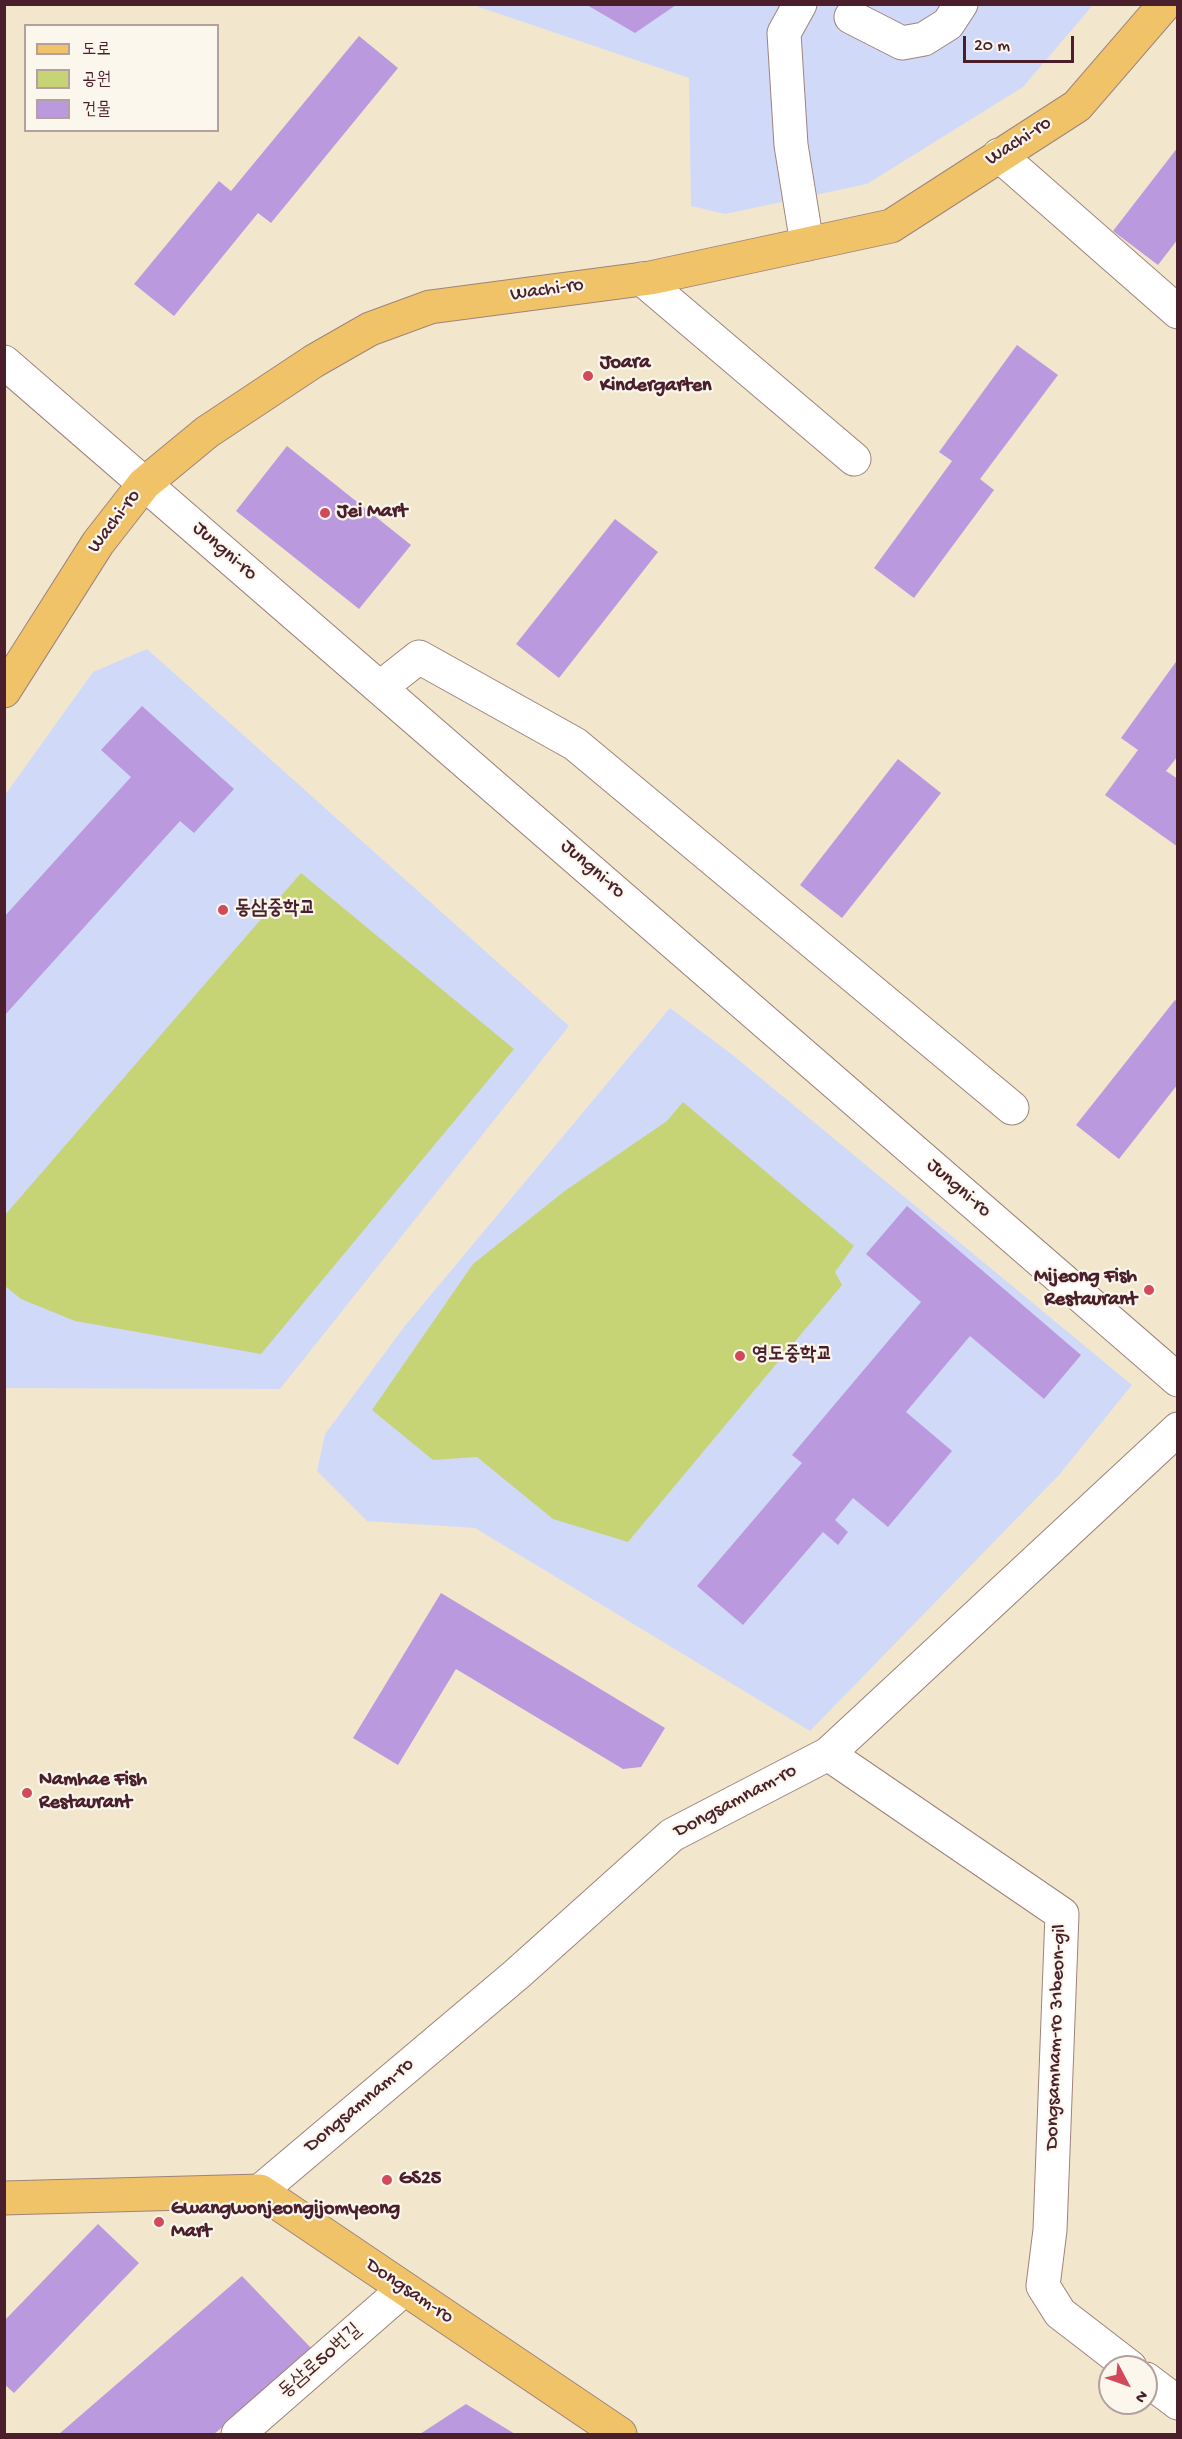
<!DOCTYPE html>
<html>
<head>
<meta charset="utf-8">
<style>
	body { margin:0 }
	#map { position:relative; width:1182px; height:2439px; overflow:hidden; background:#f2e7cd; font-family:"Gochi Hand","Poor Story",sans-serif }
	canvas { display:block }
	.frame { position:absolute; inset:0; border:6px solid #4a1f2b; pointer-events:none }
	.legend { position:absolute; left:24px; top:24px; width:195px; height:108px; box-sizing:border-box; background:#fbf7ec; border:2px solid #b4a19f; margin:0; padding:8px 10px; list-style:none; font-size:18px; color:#4a1f2b }
	.legend li { display:flex; align-items:center; gap:12px; height:30px }
	.legend b { width:30px; border:2px solid #b4a19f }
	.north { position:absolute; left:1098px; top:2355px; width:60px; height:60px; box-sizing:border-box; background:#fbf7ec; border:2px solid #b4a19f; border-radius:50%; rotate:131deg; font-size:16px; font-weight:700; line-height:24px; text-align:center; color:#4a1f2b }
	.north::after { content:''; display:block; margin:auto; width:21px; height:27px; background:#d1495b; clip-path:polygon(50% 0,100% 100%,50% 72%,0 100%) }
	.scale { position:absolute; left:963px; top:36px; width:111px; height:27px; box-sizing:border-box; border:3px solid #4a1f2b; border-top:0; padding-left:8px; font-size:18px; line-height:21px; white-space:nowrap; color:#4a1f2b; -webkit-text-stroke:4px #fbf7ec; paint-order:stroke }
</style>
</head>
<body>
<div id="map">
<canvas width="1182" height="2439"></canvas>
<div class="frame"></div>
<ul class="legend">
<li><b style="height:8px;background:#f1c369"></b>도로</li>
<li><b style="height:16px;background:#c6d476"></b>공원</li>
<li><b style="height:16px;background:#bb99de"></b>건물</li>
</ul>
<div class="north">N</div>
<div class="scale">20 m</div>
</div>
<script>
const ctx = document.querySelector('canvas').getContext('2d');
ctx.lineJoin = 'round';
function fill(path, color) { ctx.fillStyle = color; ctx.fill(path, 'evenodd'); }
function stroke(path, color, width, dash) { ctx.strokeStyle = color; ctx.lineWidth = width; ctx.lineCap = dash ? 'butt' : 'round'; ctx.setLineDash(dash || []); ctx.stroke(path); }
function label(font, color, halo, rows, align = 'center') {
  ctx.font = font + ' "Gochi Hand","Poor Story",sans-serif'; ctx.lineWidth = 4.5; ctx.setLineDash([]); ctx.textBaseline = 'middle'; ctx.strokeStyle = halo; ctx.fillStyle = color; for (const [text, x, y, turn = 0] of rows) {
    ctx.save(); ctx.translate(x, y); ctx.rotate((+turn || 0) * Math.PI / 180); ctx.textAlign = isNaN(turn) ? turn : align; if (halo) ctx.strokeText(text, 0, 0); ctx.fillText(text, 0, 0); ctx.restore();
  }
}
fill(new Path2D(`
	M 473,5 L 1093,5 L 1023,87 L 867,184 L 725,214 L 691,206 L 689,78 Z
	M 147,649 L 569,1026 L 280,1389 L 5,1388 L 5,795 L 93,672 Z
	M 670,1008 L 734,1056 L 1132,1385 L 1059,1475 L 810,1731 L 475,1528 L 367,1521 L 317,1471 L 325,1434 L 404,1327 Z`), '#d1d9f9');
fill(new Path2D(`
	M 301,873 L 514,1049 L 261,1354 L 75,1321 L 21,1299 L 5,1286 L 5,1215 Z
	M 683,1102 L 854,1246 L 835,1272 L 842,1285 L 628,1542 L 553,1519 L 477,1457 L 433,1460 L 372,1410 L 473,1264 L 566,1190 L 667,1121 Z`), '#c6d476');
fill(new Path2D(`
	M 587,5 L 676,5 L 635,33 Z
	M 359,36 L 398,68 L 271,223 L 258,213 L 174,316 L 134,284 L 219,181 L 231,191 Z
	M 1178,147 L 1178,239 L 1158,265 L 1113,231 Z
	M 1017,345 L 1058,375 L 980,479 L 994,490 L 914,598 L 874,568 L 952,461 L 939,452 Z
	M 287,446 L 411,545 L 359,609 L 236,511 Z
	M 615,519 L 658,552 L 559,678 L 516,644 Z
	M 1178,659 L 1178,756 L 1166,771 L 1178,779 L 1178,847 L 1105,795 L 1138,750 L 1121,738 Z
	M 142,706 L 234,789 L 194,833 L 180,821 L 4,1016 L 4,917 L 131,777 L 101,750 Z
	M 898,759 L 941,793 L 842,918 L 800,885 Z
	M 1175,1000 L 1178,1002 L 1178,1084 L 1119,1159 L 1076,1125 Z
	M 907,1206 L 1081,1355 L 1044,1399 L 970,1336 L 906,1412 L 952,1451 L 888,1527 L 853,1498 L 835,1520 L 848,1532 L 838,1545 L 823,1532 L 743,1625 L 697,1586 L 802,1463 L 792,1455 L 921,1302 L 866,1254 Z
	M 441,1593 L 665,1728 L 641,1767 L 623,1769 L 456,1669 L 398,1765 L 353,1738 Z
	M 98,2224 L 139,2263 L 14,2393 L 4,2384 L 4,2321 Z
	M 242,2276 L 311,2348 L 247,2407 L 214,2434 L 59,2434 Z
	M 466,2404 L 515,2434 L 420,2434 Z`), '#bb99de');
const minor = new Path2D(`
	M 800,4 L 784,33 L 791,145 L 807,244
	M 851,17 L 902,43 L 924,39 L 948,24 L 961,4
	M 999,155 L 1178,312
	M 642,279 L 854,459
	M 4,362 L 1178,1380
	M 381,687 L 419,657 L 575,744 L 1012,1108
	M 828,1754 L 1062,1914 L 1050,2230 L 1043,2286 L 1060,2313 L 1130,2367
	M 260,2191 L 517,1974 L 672,1835 L 828,1754 L 1178,1429
	M 1146,2379 L 1178,2403
	M 238,2434 L 404,2289`);
const major = new Path2D(`
	M 4,691 L 98,543 L 144,484 L 207,432 L 314,361 L 370,329 L 430,307 L 650,278 L 891,226 L 1077,106 L 1165,4
	M 4,2198 L 260,2191 L 620,2434`);
stroke(minor, '#9e837c', 35);
stroke(major, '#9e837c', 35);
stroke(minor, '#fff', 33);
stroke(major, '#f1c369', 33);
for (const [x, y, r, color] of [
	[588,376,6,"#d1495b"],
	[325,513,6,"#d1495b"],
	[223,910,6,"#d1495b"],
	[1149,1290,6,"#d1495b"],
	[740,1356,6,"#d1495b"],
	[27,1793,6,"#d1495b"],
	[387,2180,6,"#d1495b"],
	[159,2222,6,"#d1495b"]
]) { const dot = new Path2D(); dot.arc(x, y, r, 0, 2 * Math.PI); ctx.fillStyle = color; ctx.fill(dot); stroke(dot, '#fbf7ec', 2); }
label('20px', '#4a1f2b', '#fbf7ec', [
	["Wachi-ro",1019,142,-33],
	["Wachi-ro",547,291,-8],
	["Wachi-ro",115,522,-53],
	["Jungni-ro",224,552,41],
	["Jungni-ro",592,870,41],
	["Jungni-ro",958,1189,41],
	["Dongsamnam-ro",736,1802,-28],
	["Dongsamnam-ro 31beon-gil",1057,2037,-88],
	["Dongsamnam-ro",360,2106,-40],
	["Dongsam-ro",409,2292,34],
	["동삼로50번길",321,2362,-41]
]);
label('bold 20px', '#4a1f2b', '#fbf7ec', [
	["Joara",600,364],
	["Kindergarten",600,387],
	["Jei Mart",337,513],
	["동삼중학교",235,910],
	["Mijeong Fish",1137,1278,"right"],
	["Restaurant",1137,1301,"right"],
	["영도중학교",752,1356],
	["Namhae Fish",39,1781],
	["Restaurant",39,1804],
	["GS25",399,2180],
	["Gwangwonjeongijomyeong",171,2210],
	["Mart",171,2233]
], 'left');
</script>
</body>
</html>
